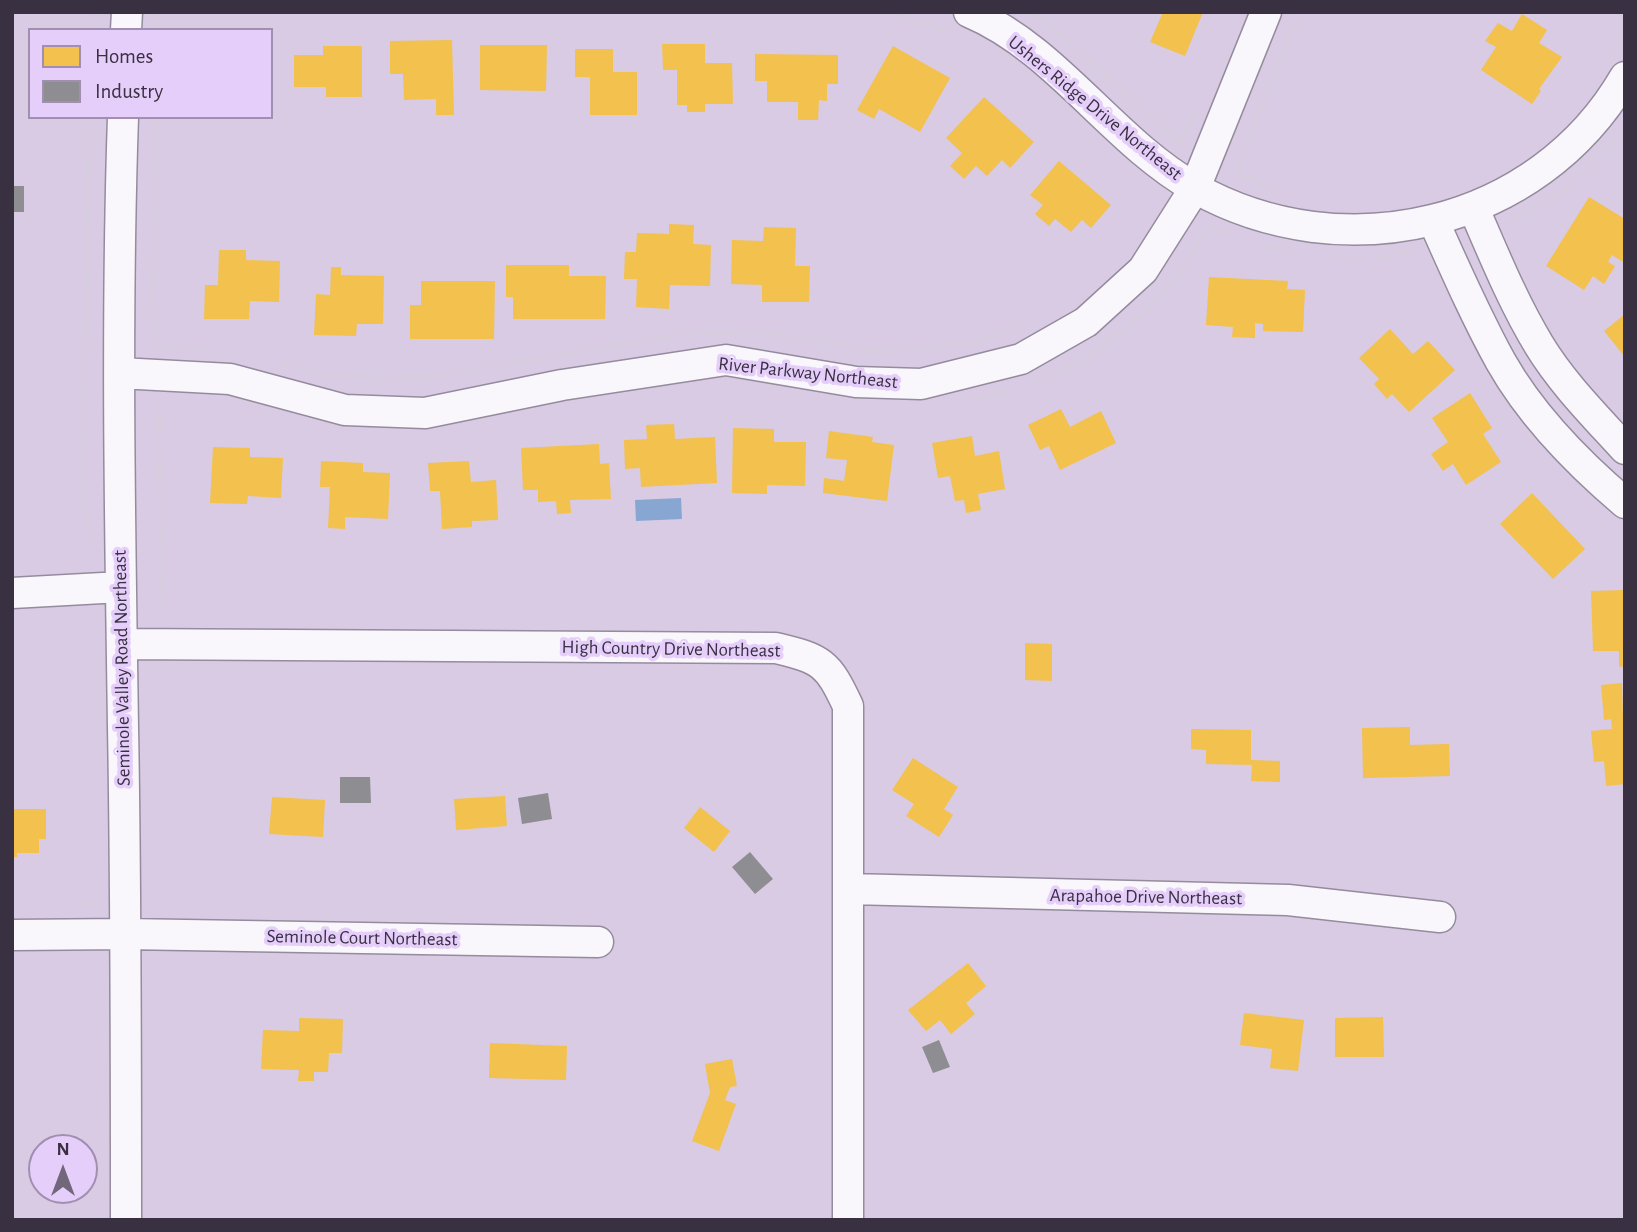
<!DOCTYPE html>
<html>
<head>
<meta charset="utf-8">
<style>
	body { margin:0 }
	#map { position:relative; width:1637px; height:1232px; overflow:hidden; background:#d8cbe3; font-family:"Alegreya Sans",sans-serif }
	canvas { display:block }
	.frame { position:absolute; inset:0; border:14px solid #393041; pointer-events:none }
	.legend { position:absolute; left:28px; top:28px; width:245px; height:91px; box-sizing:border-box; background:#e6cefb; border:2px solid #a18fb1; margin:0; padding:9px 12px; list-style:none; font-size:21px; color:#393041 }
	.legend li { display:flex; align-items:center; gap:14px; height:35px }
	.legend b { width:35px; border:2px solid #a18fb1 }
	.north { position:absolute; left:28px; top:1134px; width:70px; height:70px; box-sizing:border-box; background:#e6cefb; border:2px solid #a18fb1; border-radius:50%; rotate:0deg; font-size:19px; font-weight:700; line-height:28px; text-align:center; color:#393041 }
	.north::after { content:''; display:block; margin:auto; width:24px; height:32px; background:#71667a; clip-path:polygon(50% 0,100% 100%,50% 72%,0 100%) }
</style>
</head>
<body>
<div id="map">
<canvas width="1637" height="1232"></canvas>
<div class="frame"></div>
<ul class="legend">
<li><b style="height:19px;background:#f2c14e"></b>Homes</li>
<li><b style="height:19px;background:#8d8d92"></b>Industry</li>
</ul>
<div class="north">N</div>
</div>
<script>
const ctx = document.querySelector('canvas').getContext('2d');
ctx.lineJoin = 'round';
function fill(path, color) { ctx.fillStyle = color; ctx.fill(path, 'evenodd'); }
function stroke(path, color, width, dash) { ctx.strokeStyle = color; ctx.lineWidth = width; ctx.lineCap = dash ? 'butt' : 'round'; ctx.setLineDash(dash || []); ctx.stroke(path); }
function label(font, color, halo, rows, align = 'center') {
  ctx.font = font + ' "Alegreya Sans",sans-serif'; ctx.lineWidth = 7; ctx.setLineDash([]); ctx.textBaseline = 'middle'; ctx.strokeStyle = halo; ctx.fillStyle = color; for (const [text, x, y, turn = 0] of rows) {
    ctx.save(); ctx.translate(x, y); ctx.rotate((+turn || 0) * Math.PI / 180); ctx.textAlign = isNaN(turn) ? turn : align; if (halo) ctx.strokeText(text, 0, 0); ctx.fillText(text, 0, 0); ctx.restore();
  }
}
fill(new Path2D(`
	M 681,498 L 682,519 L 636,521 L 635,500 Z`), '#87a7d2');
fill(new Path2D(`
	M 1163,12 L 1203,12 L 1185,56 L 1150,42 Z
	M 1522,14 L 1547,30 L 1539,43 L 1562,57 L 1539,89 L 1541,91 L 1532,104 L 1481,70 L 1496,47 L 1485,41 L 1498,23 L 1512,31 Z
	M 452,40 L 454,115 L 436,115 L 436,99 L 404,100 L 403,74 L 390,74 L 390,41 Z
	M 662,44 L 705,44 L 705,63 L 732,63 L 733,104 L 705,104 L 705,112 L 687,112 L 687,105 L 677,105 L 677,70 L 663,70 Z
	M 480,45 L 547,45 L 546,91 L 480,90 Z
	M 323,46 L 362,46 L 362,97 L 326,97 L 326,87 L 294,87 L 294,55 L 323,55 Z
	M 893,46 L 950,78 L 920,132 L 879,109 L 874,119 L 857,110 Z
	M 575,49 L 613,49 L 613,72 L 637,72 L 637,115 L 590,115 L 590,77 L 575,77 Z
	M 755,54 L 838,55 L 838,84 L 827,84 L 827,101 L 819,100 L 818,120 L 798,120 L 798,102 L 767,102 L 767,81 L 755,81 Z
	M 984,97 L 1034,142 L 1010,168 L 1002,160 L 987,176 L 976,166 L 964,179 L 950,166 L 962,153 L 946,138 Z
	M 1059,161 L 1111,205 L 1091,228 L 1082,220 L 1071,232 L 1055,219 L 1049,226 L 1035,214 L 1043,205 L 1030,195 Z
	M 1589,197 L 1625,219 L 1625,263 L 1612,255 L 1608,262 L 1615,266 L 1604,284 L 1593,276 L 1584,290 L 1546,266 Z
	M 669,224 L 694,225 L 693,244 L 711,245 L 710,286 L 670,285 L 669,309 L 636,307 L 637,279 L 624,279 L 625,252 L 636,252 L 637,233 L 669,234 Z
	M 764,227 L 796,228 L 795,266 L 810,266 L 809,302 L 762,302 L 762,285 L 731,284 L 732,240 L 763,241 Z
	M 219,250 L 246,250 L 246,260 L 280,261 L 279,302 L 250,301 L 249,319 L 204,319 L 205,285 L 218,285 Z
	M 506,265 L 569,265 L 569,276 L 606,276 L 605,319 L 513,319 L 513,297 L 506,297 Z
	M 331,267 L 341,267 L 341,275 L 384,276 L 383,324 L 357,324 L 356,336 L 314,335 L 316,294 L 330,295 Z
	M 1209,277 L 1288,281 L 1287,289 L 1305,290 L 1303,332 L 1263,331 L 1263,324 L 1255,323 L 1255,338 L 1232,337 L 1233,327 L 1206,325 Z
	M 421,281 L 495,281 L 494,339 L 410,339 L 410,305 L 421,305 Z
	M 1625,314 L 1625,357 L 1604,331 Z
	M 1390,329 L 1413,354 L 1428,341 L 1455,370 L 1409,412 L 1392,394 L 1387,399 L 1374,384 L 1379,379 L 1359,358 Z
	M 1470,393 L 1492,428 L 1483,434 L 1501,462 L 1466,485 L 1453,464 L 1443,471 L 1431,454 L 1448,442 L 1432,418 Z
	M 1061,409 L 1070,427 L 1101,411 L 1116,443 L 1060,470 L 1049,446 L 1040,450 L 1028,425 Z
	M 674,424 L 675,439 L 715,437 L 717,483 L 641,487 L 640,468 L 625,469 L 624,440 L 647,439 L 646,425 Z
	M 733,428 L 774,429 L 774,442 L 806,442 L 805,486 L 767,485 L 767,494 L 732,493 Z
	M 829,431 L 873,437 L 872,442 L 894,445 L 887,501 L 823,493 L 824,478 L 844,481 L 847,460 L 826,458 Z
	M 972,436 L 975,456 L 999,451 L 1005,489 L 978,494 L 981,510 L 966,513 L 964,500 L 955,501 L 950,476 L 938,478 L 932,443 Z
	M 599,444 L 600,464 L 609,463 L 611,499 L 570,500 L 571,513 L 557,514 L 556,501 L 538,502 L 538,490 L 523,490 L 521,448 Z
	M 213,447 L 250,448 L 250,457 L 283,458 L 281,498 L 248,496 L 247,504 L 210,503 Z
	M 321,461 L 363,463 L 363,472 L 390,473 L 388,519 L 345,517 L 345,529 L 328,528 L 330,487 L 320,487 Z
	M 469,461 L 471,482 L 496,480 L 498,520 L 472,521 L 472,527 L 442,529 L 440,491 L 430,491 L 428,463 Z
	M 1532,493 L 1585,549 L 1553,579 L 1500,524 Z
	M 1625,590 L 1625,666 L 1619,667 L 1619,651 L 1593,651 L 1591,591 Z
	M 1025,643 L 1052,644 L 1052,681 L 1025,680 Z
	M 1622,683 L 1625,784 L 1606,786 L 1604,761 L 1594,762 L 1591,731 L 1612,729 L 1611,719 L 1604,720 L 1601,685 Z
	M 1410,727 L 1410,745 L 1449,744 L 1450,776 L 1363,778 L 1362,728 Z
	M 1191,729 L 1251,730 L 1251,760 L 1280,761 L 1280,782 L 1251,781 L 1252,765 L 1206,764 L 1206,750 L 1191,749 Z
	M 913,758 L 958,787 L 944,809 L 953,815 L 939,837 L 906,816 L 914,804 L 892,790 Z
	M 505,796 L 507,826 L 456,830 L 454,799 Z
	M 272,797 L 325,800 L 323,837 L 269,834 Z
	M 700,807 L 730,831 L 714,852 L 684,828 Z
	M 12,809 L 46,809 L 46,839 L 39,839 L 39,853 L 17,853 L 17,857 L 12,857 Z
	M 968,963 L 986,986 L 966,1003 L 975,1014 L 951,1034 L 940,1020 L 926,1031 L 908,1010 Z
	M 1244,1013 L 1304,1020 L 1298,1071 L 1270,1068 L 1272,1049 L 1240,1045 Z
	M 1383,1017 L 1384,1057 L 1335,1057 L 1335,1018 Z
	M 299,1018 L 343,1019 L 342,1053 L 329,1053 L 328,1072 L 314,1072 L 314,1081 L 298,1081 L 299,1070 L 261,1069 L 263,1030 L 299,1031 Z
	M 490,1043 L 567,1046 L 566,1080 L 489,1078 Z
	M 732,1059 L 737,1086 L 730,1087 L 725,1100 L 736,1104 L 719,1151 L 692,1141 L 710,1093 L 705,1064 Z`), '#f2c14e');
fill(new Path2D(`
	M 12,186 L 24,186 L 24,212 L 12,212 Z
	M 340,777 L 370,777 L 371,803 L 340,803 Z
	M 548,793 L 552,819 L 522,824 L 518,798 Z
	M 750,852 L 773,879 L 755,894 L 732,867 Z
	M 939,1040 L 950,1067 L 933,1073 L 922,1047 Z`), '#8d8d92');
const minor = new Path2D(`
	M 969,12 C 1057,49 1112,141 1195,188 C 1343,271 1538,227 1625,77
	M 126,30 L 127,12
	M 123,117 C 116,320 120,524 123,727 C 126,891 126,1055 126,1220
	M 1474,209 C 1494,255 1513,302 1539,345 C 1562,383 1595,416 1625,449
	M 1434,222 C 1455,269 1476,317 1501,362 C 1531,415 1579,464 1625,503
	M 120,373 L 230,379 L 345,410 L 425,413 L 562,385 L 726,360 L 856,382 L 921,384 L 1021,359 L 1086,322 L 1143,270 L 1195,188 L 1266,12
	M 12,593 L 121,587
	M 122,644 L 776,648 C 822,659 828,663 848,706 L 848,1220
	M 850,889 L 1288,900 L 1440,917
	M 12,935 L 126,934 L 598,942`);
stroke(minor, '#958b9e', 33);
stroke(new Path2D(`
	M 92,12 L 92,15 L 102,16
	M 888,12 L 950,31
	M 1028,12 L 1046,23 L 1074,48
	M 91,30 L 92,15
	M 156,30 L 154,17 L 157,12
	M 1083,56 L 1180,143 L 1196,110
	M 1608,57 L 1625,23
	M 90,117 L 82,497 L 92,542
	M 157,117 L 153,304 L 157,346 L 206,349
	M 1276,190 L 1235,172 L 1300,12
	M 1515,218 L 1558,194 L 1625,130
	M 1258,244 L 1291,251
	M 1331,256 L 1364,257
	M 1376,257 L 1416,251
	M 283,364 L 330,375 L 390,379 L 429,377 L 687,333 L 758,333 L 815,339 L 876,351 L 929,350 L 983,339 L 1021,327
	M 1037,382 L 1084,360 L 1161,298 L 1211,228 L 1227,233
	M 977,399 L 1009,391
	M 159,401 L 162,616 L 160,616
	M 81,906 L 99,903`), '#d4d0d7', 4.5, [2, 5]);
stroke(minor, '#f9f7fb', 30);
label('19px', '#393041', '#e6cefb', [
	["Ushers Ridge Drive Northeast",1095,108,39],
	["River Parkway Northeast",808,373,6],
	["High Country Drive Northeast",671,649,1],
	["Seminole Valley Road Northeast",122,668,-91],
	["Arapahoe Drive Northeast",1146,897,1],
	["Seminole Court Northeast",362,938,1]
]);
</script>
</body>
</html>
